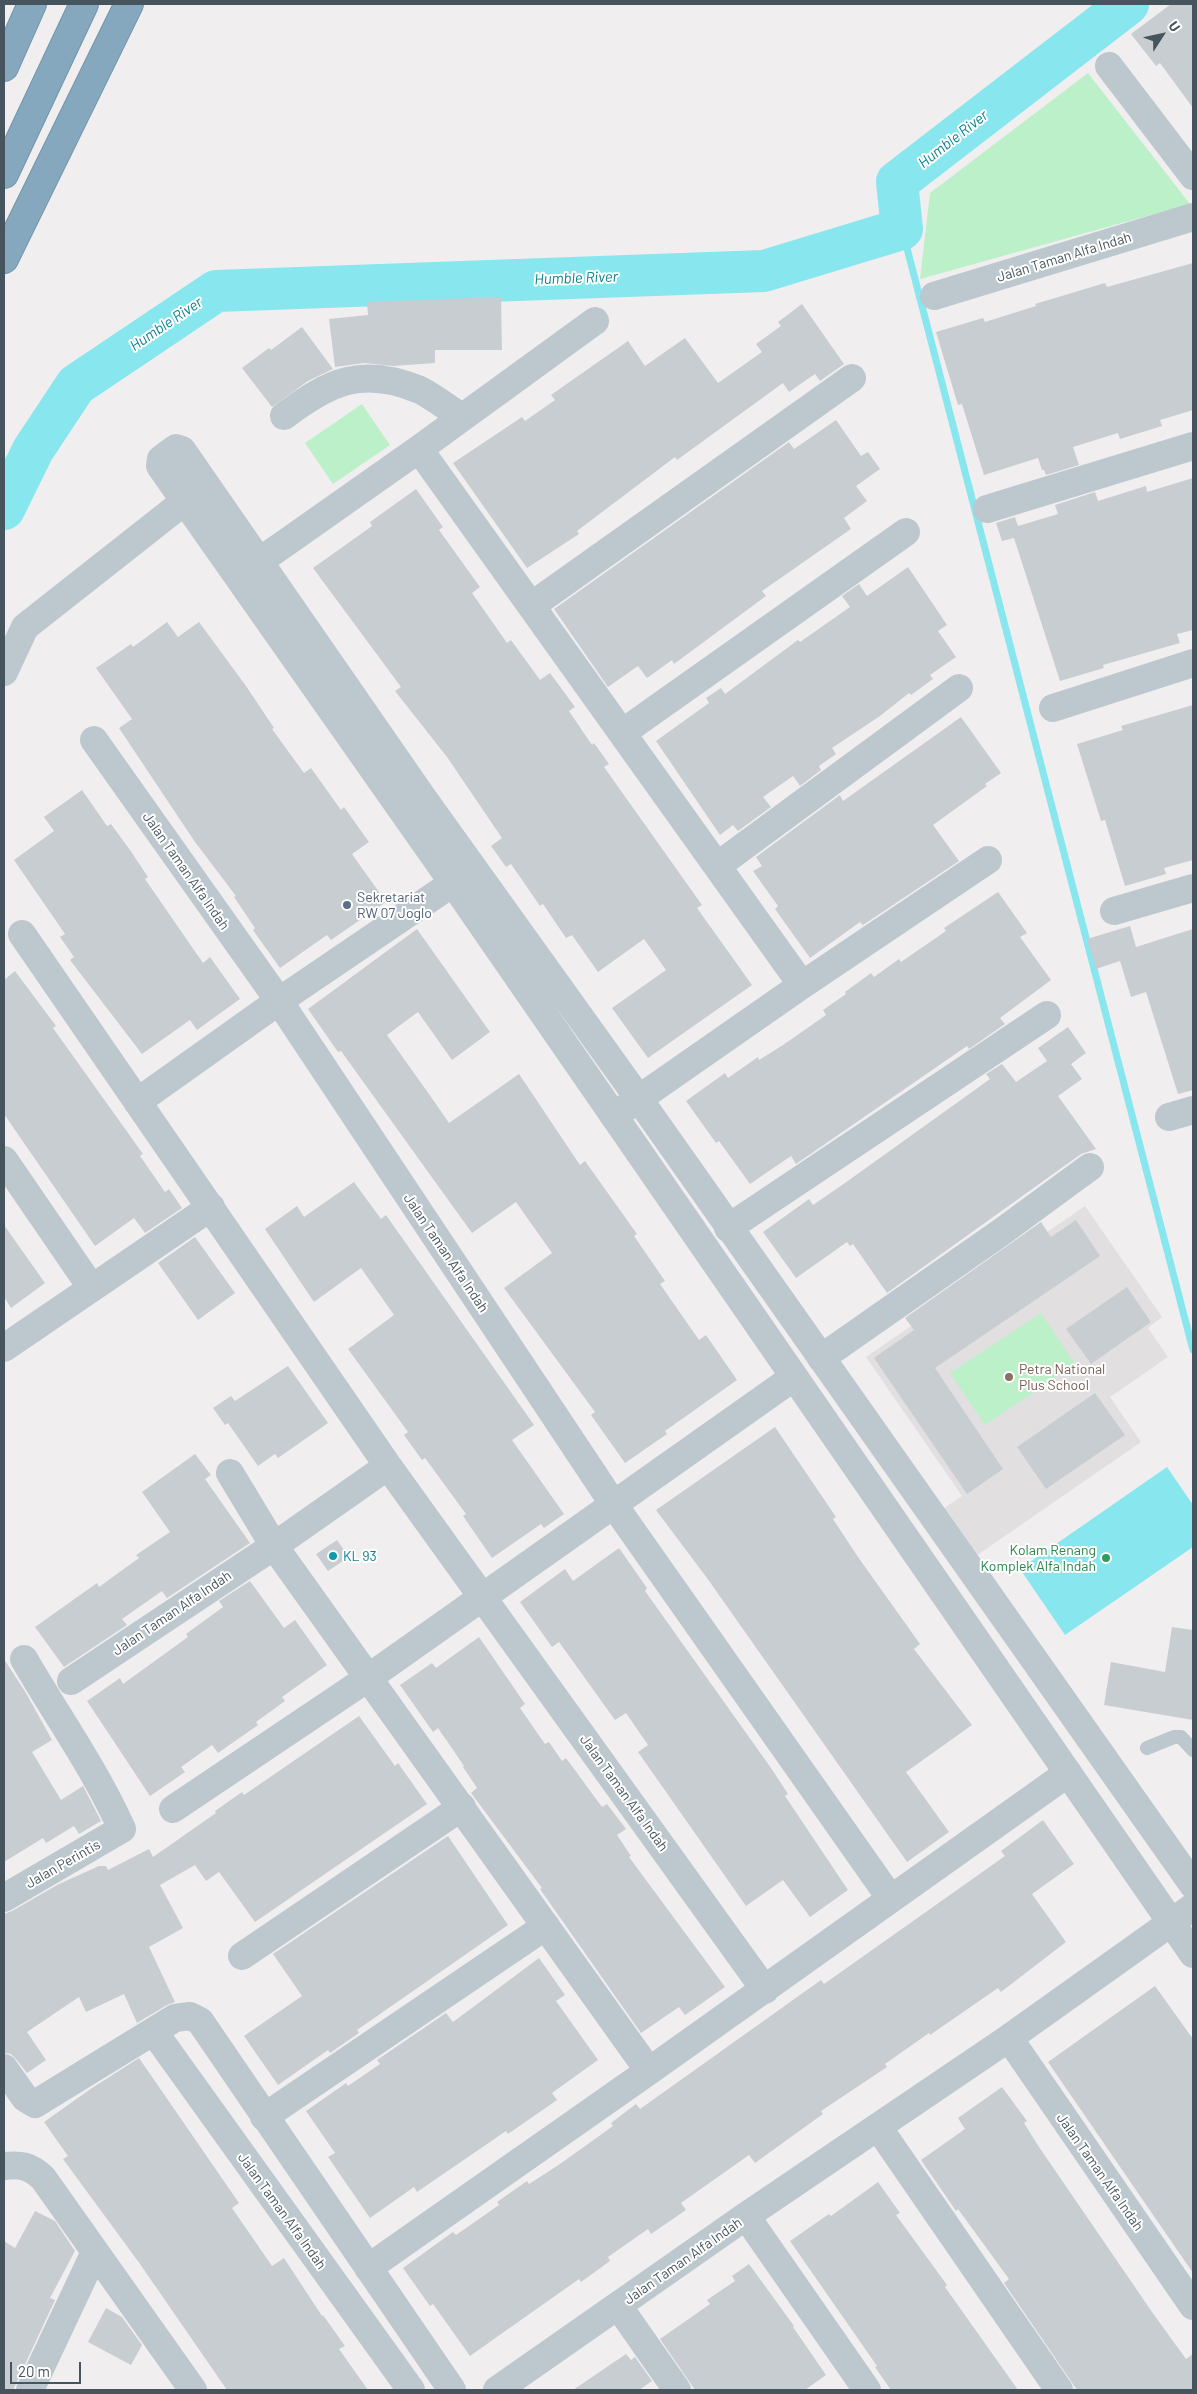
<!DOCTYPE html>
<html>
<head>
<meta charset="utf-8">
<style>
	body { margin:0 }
	#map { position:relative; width:1197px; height:2394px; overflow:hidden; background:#f1eeef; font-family:Barlow,sans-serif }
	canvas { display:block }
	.frame { position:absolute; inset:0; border:5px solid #46555d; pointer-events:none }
	.north { position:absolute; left:1137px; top:10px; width:50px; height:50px; -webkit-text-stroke:4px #fff; paint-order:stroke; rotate:55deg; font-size:14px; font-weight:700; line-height:20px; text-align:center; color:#46555d }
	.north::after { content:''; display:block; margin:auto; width:18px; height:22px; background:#46555d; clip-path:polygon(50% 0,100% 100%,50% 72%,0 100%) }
	.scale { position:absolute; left:10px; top:2362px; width:71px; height:22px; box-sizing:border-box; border:2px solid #46555d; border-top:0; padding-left:6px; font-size:15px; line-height:18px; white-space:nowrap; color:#46555d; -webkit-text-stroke:4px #fff; paint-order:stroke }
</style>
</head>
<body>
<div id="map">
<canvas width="1197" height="2394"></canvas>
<div class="frame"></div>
<div class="north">U</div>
<div class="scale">20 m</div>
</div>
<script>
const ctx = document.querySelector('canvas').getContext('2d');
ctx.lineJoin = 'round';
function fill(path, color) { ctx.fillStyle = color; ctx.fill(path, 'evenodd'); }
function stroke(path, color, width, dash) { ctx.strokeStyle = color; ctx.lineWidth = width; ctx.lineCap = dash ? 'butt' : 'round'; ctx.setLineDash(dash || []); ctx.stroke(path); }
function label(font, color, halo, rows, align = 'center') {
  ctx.font = font + ' Barlow,sans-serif'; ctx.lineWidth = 4; ctx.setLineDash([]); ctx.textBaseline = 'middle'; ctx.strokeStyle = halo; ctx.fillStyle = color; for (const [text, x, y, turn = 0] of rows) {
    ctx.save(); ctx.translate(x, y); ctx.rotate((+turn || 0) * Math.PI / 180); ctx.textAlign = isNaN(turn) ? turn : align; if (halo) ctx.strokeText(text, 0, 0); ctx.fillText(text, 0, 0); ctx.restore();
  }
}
fill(new Path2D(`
	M 1085,1206 L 1162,1317 L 1148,1328 L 1168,1357 L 1110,1397 L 1141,1442 L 976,1556 L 943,1509 L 962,1496 L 866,1357 Z`), '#e2dfe1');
fill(new Path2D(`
	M 1088,73 L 1190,204 L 920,279 L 930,193 Z
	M 362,404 L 390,445 L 333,484 L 305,443 Z
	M 1041,1313 L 1075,1364 L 985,1425 L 950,1373 Z`), '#bcf0c9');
fill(new Path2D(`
	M 1167,1467 L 1193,1505 L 1193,1547 L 1065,1635 L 1020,1569 Z`), '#88e6ee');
stroke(new Path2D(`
	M 902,229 L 1193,1350`), '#88e6ee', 7);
stroke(new Path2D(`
	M 4,509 L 33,450 L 76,385 L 216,291 L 764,271 L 902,229 L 897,182 L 1128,4`), '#88e6ee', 42);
fill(new Path2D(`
	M 1171,4 L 1193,4 L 1193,108 L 1160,63 L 1156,66 L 1131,34 Z
	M 1193,263 L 1193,410 L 1160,420 L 1162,426 L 1120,439 L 1118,433 L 1073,447 L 1079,465 L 1046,475 L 1044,470 L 1042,470 L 1038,458 L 984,475 L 962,404 L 958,405 L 936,332 L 983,318 L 985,322 L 1036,306 L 1035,304 L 1105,283 L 1107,287 Z
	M 501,297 L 502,350 L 435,350 L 435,363 L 393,366 L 364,363 L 335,367 L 329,319 L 368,315 L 367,302 Z
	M 802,304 L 844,364 L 820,381 L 815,374 L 789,392 L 783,383 L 677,460 L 675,457 L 577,531 L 579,534 L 527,568 L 453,463 L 522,417 L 525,421 L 555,400 L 551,395 L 628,341 L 645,366 L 685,338 L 718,383 L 762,352 L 756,344 L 781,326 L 778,322 Z
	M 302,327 L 333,369 L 308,381 L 272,407 L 242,368 L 269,348 L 271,350 Z
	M 836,420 L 861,456 L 868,452 L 880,469 L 856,486 L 867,501 L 844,518 L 851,529 L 762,591 L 766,596 L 674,664 L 672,660 L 647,678 L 638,666 L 608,687 L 554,609 L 789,442 L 794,449 Z
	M 1193,478 L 1193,630 L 1177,634 L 1180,643 L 1103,665 L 1104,668 L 1060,681 L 1014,538 L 1002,541 L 996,523 L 1015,517 L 1018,526 L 1058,514 L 1055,505 L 1095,492 L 1098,501 L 1146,486 L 1147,492 Z
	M 416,489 L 443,527 L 439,530 L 480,587 L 472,593 L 507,643 L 511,640 L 540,680 L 550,673 L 575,707 L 569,711 L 592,745 L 594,743 L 609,764 L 604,767 L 702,905 L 697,908 L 752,985 L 648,1058 L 612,1008 L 666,970 L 644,939 L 598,972 L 572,935 L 566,938 L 543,904 L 540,906 L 511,864 L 506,867 L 491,846 L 502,838 L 447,757 L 395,691 L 401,687 L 313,568 L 372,526 L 370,522 Z
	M 908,567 L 947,625 L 938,631 L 956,657 L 930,675 L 933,679 L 911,695 L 909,693 L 880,716 L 832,748 L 836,754 L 819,766 L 821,770 L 800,786 L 793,776 L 763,797 L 771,807 L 738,831 L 733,825 L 720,835 L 656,741 L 709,703 L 706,698 L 721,688 L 725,694 L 798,640 L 800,642 L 850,607 L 842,596 L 859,584 L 867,596 Z
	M 167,622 L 178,637 L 199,622 L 246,686 L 274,728 L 272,729 L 304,773 L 311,768 L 341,810 L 344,807 L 369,842 L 352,854 L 386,902 L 331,940 L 327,935 L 280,968 L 253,930 L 255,928 L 234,897 L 236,896 L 195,842 L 119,728 L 132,719 L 96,668 L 131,644 L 133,647 Z
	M 1193,705 L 1193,860 L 1164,868 L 1166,874 L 1125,886 L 1105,820 L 1101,821 L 1077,744 L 1123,730 L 1121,726 Z
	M 961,717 L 1001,773 L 985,784 L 987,786 L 933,825 L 959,861 L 863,925 L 860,922 L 810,958 L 775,909 L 778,906 L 753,871 L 762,866 L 756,857 L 840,795 L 843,801 Z
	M 82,790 L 107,826 L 111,824 L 130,850 L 148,877 L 145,879 L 203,963 L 210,957 L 240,999 L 197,1030 L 190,1020 L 142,1054 L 70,960 L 74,957 L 60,937 L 65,934 L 14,860 L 54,831 L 44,817 Z
	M 998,892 L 1027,933 L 1020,937 L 1051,980 L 1000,1018 L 1005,1024 L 969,1049 L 967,1046 L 796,1164 L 791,1156 L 750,1184 L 719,1141 L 716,1143 L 686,1101 L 725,1073 L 728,1078 L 758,1057 L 759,1060 L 783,1045 L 826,1015 L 823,1010 L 846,994 L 845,992 L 871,973 L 874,977 L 899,959 L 901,962 L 946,931 L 944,928 Z
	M 1130,926 L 1136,947 L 1193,929 L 1193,1090 L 1178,1094 L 1146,992 L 1131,997 L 1120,961 L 1096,969 L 1087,939 Z
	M 417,929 L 490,1032 L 452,1060 L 418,1012 L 387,1035 L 436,1104 L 449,1123 L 519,1074 L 580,1165 L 585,1161 L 637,1234 L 634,1236 L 665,1281 L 660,1284 L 699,1340 L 706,1335 L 737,1380 L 665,1431 L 667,1434 L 625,1463 L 591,1415 L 595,1412 L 504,1288 L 552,1253 L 516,1202 L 472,1233 L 341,1051 L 338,1052 L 308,1009 Z
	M 15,971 L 56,1026 L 53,1028 L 143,1154 L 140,1156 L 165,1192 L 169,1189 L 182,1208 L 145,1233 L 134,1218 L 95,1246 L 4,1114 L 4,980 Z
	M 1068,1027 L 1086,1053 L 1071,1064 L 1082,1079 L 1058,1096 L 1096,1149 L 1081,1154 L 887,1293 L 853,1244 L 850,1246 L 847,1242 L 796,1278 L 763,1232 L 809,1199 L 813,1205 L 845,1183 L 990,1079 L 986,1074 L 1002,1064 L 1016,1082 L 1047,1061 L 1038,1048 Z
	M 354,1182 L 381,1219 L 386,1215 L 534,1425 L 512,1440 L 564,1514 L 544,1528 L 541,1524 L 492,1558 L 463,1516 L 466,1514 L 425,1458 L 422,1460 L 404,1435 L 408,1432 L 348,1349 L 394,1315 L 361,1268 L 314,1302 L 265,1229 L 297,1206 L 304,1217 Z
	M 1076,1220 L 1100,1256 L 935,1368 L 1003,1469 L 967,1494 L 874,1358 L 914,1330 L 905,1318 L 1041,1222 L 1051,1237 Z
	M 4,1225 L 45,1283 L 11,1308 L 4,1297 Z
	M 195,1237 L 235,1293 L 198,1320 L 158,1263 Z
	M 1127,1287 L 1151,1322 L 1091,1364 L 1066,1329 Z
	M 288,1366 L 328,1423 L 278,1458 L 275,1454 L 258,1466 L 228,1423 L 225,1425 L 213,1408 L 231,1396 L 235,1401 Z
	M 1095,1393 L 1125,1435 L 1046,1489 L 1017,1447 Z
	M 775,1427 L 836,1517 L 833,1519 L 858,1557 L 920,1644 L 914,1649 L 972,1725 L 906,1772 L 949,1832 L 907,1862 L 707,1578 L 656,1510 Z
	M 195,1454 L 211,1475 L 205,1479 L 250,1543 L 167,1598 L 162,1591 L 122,1619 L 127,1625 L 64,1667 L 35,1627 L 97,1583 L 99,1587 L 139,1558 L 136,1555 L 170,1532 L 142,1492 Z
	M 337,1540 L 349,1557 L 328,1571 L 316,1554 Z
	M 619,1548 L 647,1588 L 645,1591 L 771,1768 L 788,1794 L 785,1796 L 848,1890 L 810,1917 L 783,1880 L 746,1906 L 638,1752 L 648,1745 L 626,1713 L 615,1720 L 559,1642 L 552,1647 L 520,1602 L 565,1569 L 573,1581 Z
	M 250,1581 L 284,1628 L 295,1620 L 327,1665 L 282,1697 L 285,1701 L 256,1722 L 258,1725 L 218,1753 L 212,1745 L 181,1767 L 185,1772 L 150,1796 L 87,1701 L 120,1678 L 123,1684 L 188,1637 L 186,1634 L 223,1607 L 219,1601 Z
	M 1172,1627 L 1193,1630 L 1193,1720 L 1104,1705 L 1111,1662 L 1165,1672 Z
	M 479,1637 L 525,1704 L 520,1708 L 545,1744 L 549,1742 L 562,1761 L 566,1758 L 602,1807 L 607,1804 L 626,1829 L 617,1835 L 631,1856 L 629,1857 L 725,1987 L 685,2015 L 679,2007 L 641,2033 L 540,1889 L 542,1888 L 471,1793 L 477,1788 L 463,1767 L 464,1766 L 438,1728 L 433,1732 L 400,1685 L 432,1663 L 436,1668 Z
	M 4,1659 L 26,1693 L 52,1740 L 32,1752 L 61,1800 L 83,1786 L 101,1821 L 79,1834 L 74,1826 L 46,1843 L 43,1838 L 4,1862 Z
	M 359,1716 L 395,1766 L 398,1763 L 427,1804 L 255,1922 L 219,1872 L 206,1881 L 195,1865 L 160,1885 L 183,1928 L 149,1947 L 175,2002 L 167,2005 L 137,2023 L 124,1994 L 86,2012 L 79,1997 L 27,2032 L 46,2060 L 27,2073 L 16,2059 L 11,2054 L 4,2053 L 4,1914 L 12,1911 L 59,1884 L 99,1866 L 106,1866 L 108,1870 L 149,1849 L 153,1857 L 216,1813 L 215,1811 L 242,1792 L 244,1795 Z
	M 1043,1820 L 1074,1864 L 1032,1894 L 1066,1942 L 1001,1992 L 998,1988 L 930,2035 L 929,2033 L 885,2064 L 887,2067 L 821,2111 L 823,2114 L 755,2163 L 749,2155 L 681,2203 L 686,2210 L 651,2234 L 648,2229 L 608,2257 L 610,2261 L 581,2282 L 579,2279 L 470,2356 L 433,2304 L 430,2306 L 403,2268 L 453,2232 L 456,2235 L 499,2205 L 497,2202 L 527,2181 L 529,2184 L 560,2164 L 613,2126 L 611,2123 L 636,2104 L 640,2109 L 821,1980 L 824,1984 L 1005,1856 L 1001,1851 Z
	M 448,1836 L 508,1925 L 357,2030 L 359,2033 L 330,2053 L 328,2050 L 278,2085 L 244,2036 L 302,1996 L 273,1954 Z
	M 539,1958 L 565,1995 L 556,2001 L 598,2060 L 552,2093 L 557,2100 L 508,2134 L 506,2131 L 417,2192 L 414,2187 L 370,2218 L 328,2157 L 335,2153 L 306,2111 L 346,2083 L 348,2086 L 380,2064 L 377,2060 L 446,2013 L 453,2022 Z
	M 1155,1986 L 1193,2039 L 1193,2273 L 1048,2062 Z
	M 139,2058 L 239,2203 L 232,2208 L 272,2266 L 284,2258 L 322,2316 L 323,2315 L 345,2346 L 339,2349 L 368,2390 L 227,2390 L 140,2264 L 63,2159 L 68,2156 L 44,2122 L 92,2088 Z
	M 1002,2087 L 1027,2121 L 1024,2123 L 1037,2144 L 1152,2312 L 1186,2359 L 1193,2354 L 1193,2390 L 1077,2390 L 1004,2283 L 1009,2279 L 958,2209 L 956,2211 L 921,2160 L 965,2129 L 958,2118 Z
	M 878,2182 L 900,2213 L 896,2215 L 947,2285 L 945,2287 L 1018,2390 L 891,2390 L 875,2367 L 877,2366 L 790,2241 L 829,2214 L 831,2216 Z
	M 35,2211 L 55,2221 L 75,2251 L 50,2298 L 55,2300 L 13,2390 L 4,2390 L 4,2241 L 15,2248 Z
	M 749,2264 L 794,2326 L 793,2327 L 826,2375 L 805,2390 L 695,2390 L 660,2339 L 710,2304 L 707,2300 L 735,2281 L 732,2276 Z
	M 106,2308 L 122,2317 L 142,2345 L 131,2365 L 88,2342 Z
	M 626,2354 L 631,2360 L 635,2357 L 652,2381 L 639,2390 L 573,2390 Z`), '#c8cdd1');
const motorway = new Path2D(`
	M 4,67 L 32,4
	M 4,174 L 84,4
	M 4,259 L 129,4`);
stroke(motorway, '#7094aa', 30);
stroke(new Path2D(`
	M 1147,1748 L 1174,1737 L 1181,1737 L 1193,1750`), '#bcc8ce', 14);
stroke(new Path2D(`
	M 1109,66 L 1193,176
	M 934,296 L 1193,217
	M 284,416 C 330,381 363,366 420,390 C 434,397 449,409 462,417
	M 419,449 L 802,985
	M 987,509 L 1193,446
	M 240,575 L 419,449 L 595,321
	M 531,606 L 852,378
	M 4,672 L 25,627 L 185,501
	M 1053,708 L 1193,663
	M 622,733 L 906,532
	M 94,740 L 279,1001 L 614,1505 L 891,1899
	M 717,866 L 959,688
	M 1114,911 L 1193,888
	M 22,934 L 388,1466 L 765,1990
	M 137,1102 L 279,1001 L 453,883
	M 614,1116 L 802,985 L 988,860
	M 1169,1117 L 1193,1110
	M 4,1160 L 91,1287
	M 728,1228 L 1047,1015
	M 4,1348 L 211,1207
	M 821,1358 L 1000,1233 L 1090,1167
	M 230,1473 L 274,1546 L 649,2071
	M 71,1681 L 274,1546 L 388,1466
	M 173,1809 L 368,1678 L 794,1377
	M 4,1898 L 122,1829 C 95,1769 57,1716 24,1659
	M 242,1956 L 462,1807
	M 154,2032 L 411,2390
	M 1009,2038 L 1193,2306
	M 4,2068 L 25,2098 L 35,2104 L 175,2018 L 190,2016 L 200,2021 L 452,2390
	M 264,2117 L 546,1926
	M 878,2127 L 1059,2390
	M 4,2166 C 21,2164 30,2166 43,2178 L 193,2390
	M 746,2216 L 867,2390
	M 368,2268 L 649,2071 L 1068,1773
	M 619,2307 L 677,2390
	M 30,2390 L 95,2252
	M 497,2390 L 746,2216 L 1009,2038 L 1193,1907`), '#bcc8ce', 28);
stroke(new Path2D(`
	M 1193,1885 L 639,1099 L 423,798 L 182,450 L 176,448 L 161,459 L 160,466 L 453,883 L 1193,1954`), '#bcc8ce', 28);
stroke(motorway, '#85a8bf', 28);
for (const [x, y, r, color] of [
	[347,905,5,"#5c6f8a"],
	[1009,1377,5,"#8d6e63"],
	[333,1556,5,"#0f9aa8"],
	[1106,1558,5,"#2e9e5b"]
]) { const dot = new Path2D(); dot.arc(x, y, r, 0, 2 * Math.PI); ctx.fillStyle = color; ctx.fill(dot); stroke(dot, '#fff', 2); }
label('14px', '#46555d', '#fff', [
	["Jalan Taman Alfa Indah",1064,257,-17],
	["Jalan Taman Alfa Indah",186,871,55],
	["Jalan Taman Alfa Indah",446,1253,56],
	["Jalan Taman Alfa Indah",172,1613,-34],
	["Jalan Taman Alfa Indah",624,1793,54],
	["Jalan Perintis",63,1864,-30],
	["Jalan Taman Alfa Indah",1100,2172,55],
	["Jalan Taman Alfa Indah",282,2211,54],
	["Jalan Taman Alfa Indah",683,2261,-35]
]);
label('14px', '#4e5e75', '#fff', [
	["Sekretariat",357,897],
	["RW 07 Joglo",357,913]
], 'left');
label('14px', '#785e54', '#fff', [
	["Petra National",1019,1369],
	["Plus School",1019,1385]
], 'left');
label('14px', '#27864d', '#fff', [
	["Kolam Renang",1096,1550],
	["Komplek Alfa Indah",1096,1566]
], 'right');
label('14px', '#0d838f', '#fff', [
	["KL 93",343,1556]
], 'left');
label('italic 15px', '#0b838e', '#fff', [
	["Humble River",953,139,-38],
	["Humble River",576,278,-2],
	["Humble River",166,324,-34]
]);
</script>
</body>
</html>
